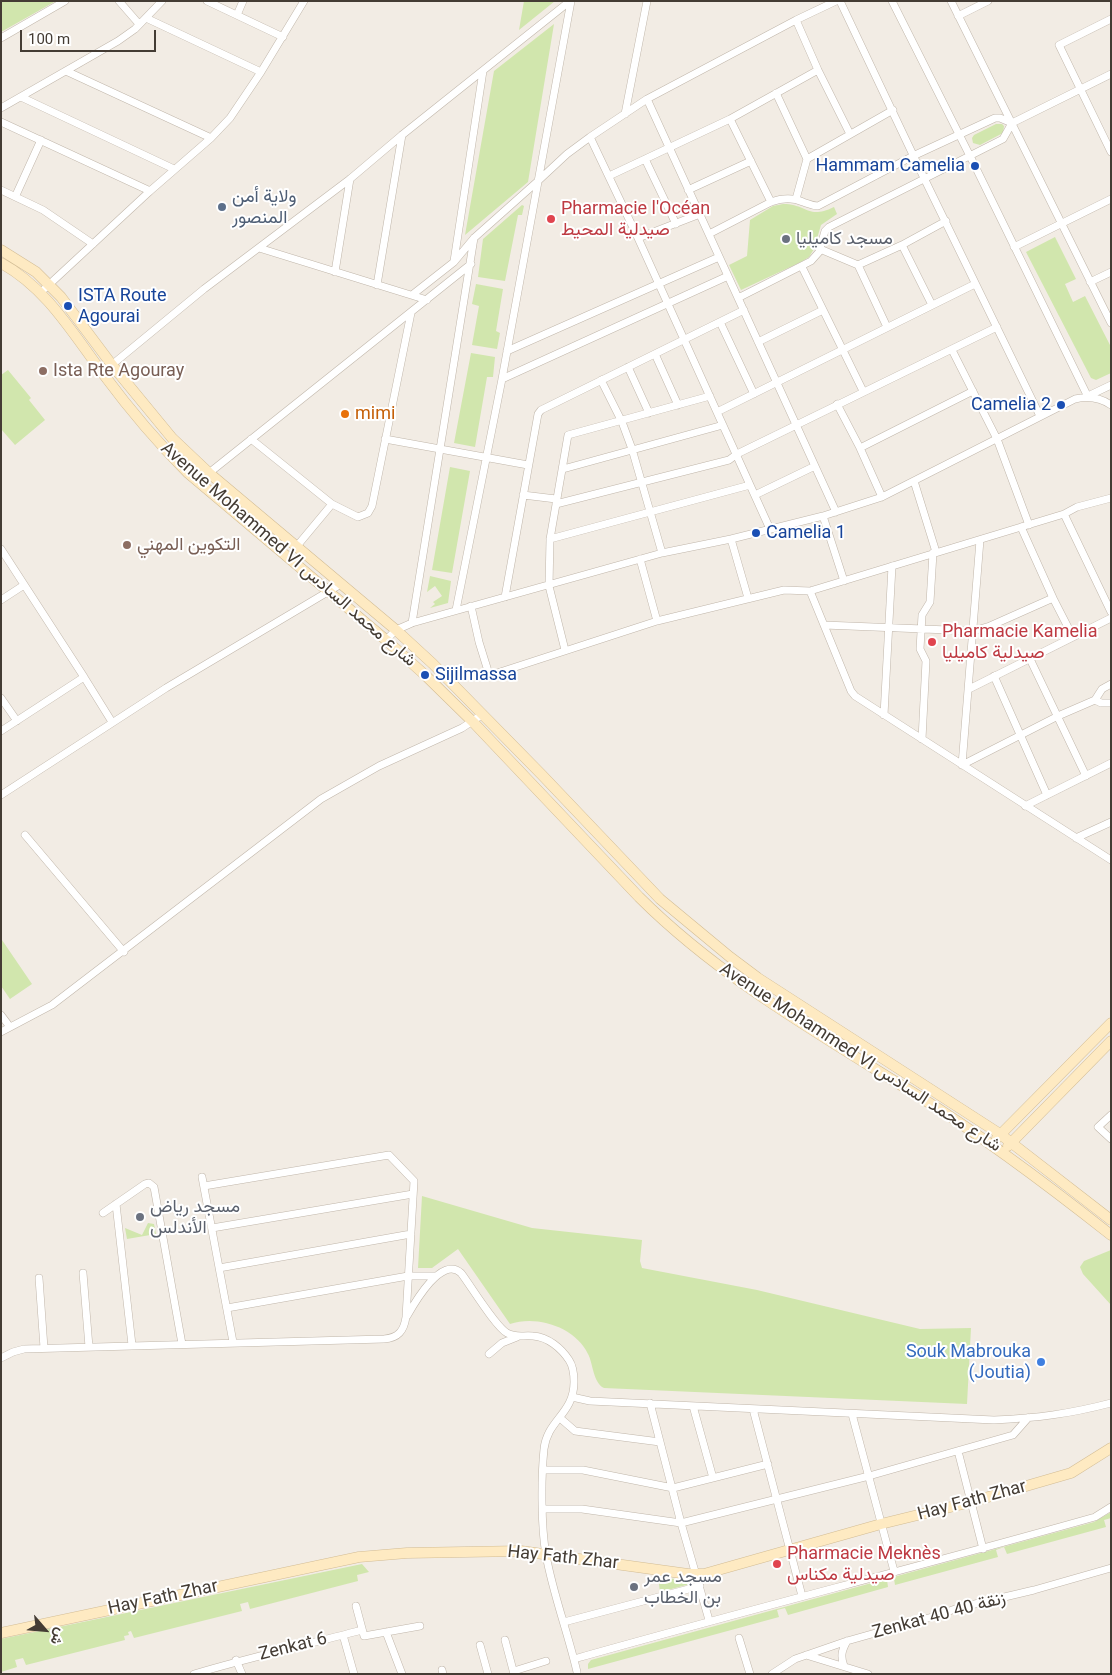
<!DOCTYPE html>
<html>
<head>
<meta charset="utf-8">
<style>
	body { margin:0 }
	#map { position:relative; width:1112px; height:1675px; overflow:hidden; background:#f2ece4; font-family:Roboto,Vazirmatn,sans-serif }
	canvas { display:block }
	.frame { position:absolute; inset:0; border:2px solid #443c34; pointer-events:none }
	.north { position:absolute; left:20px; top:1605px; width:50px; height:50px; -webkit-text-stroke:4px #fff; paint-order:stroke; rotate:117deg; font-size:14px; font-weight:700; line-height:20px; text-align:center; color:#443c34 }
	.north::after { content:''; display:block; margin:auto; width:18px; height:22px; background:#443c34; clip-path:polygon(50% 0,100% 100%,50% 72%,0 100%) }
	.scale { position:absolute; left:20px; top:30px; width:136px; height:22px; box-sizing:border-box; border:2px solid #443c34; border-top:0; padding-left:6px; font-size:15px; line-height:18px; white-space:nowrap; color:#443c34; -webkit-text-stroke:4px #fff; paint-order:stroke }
</style>
</head>
<body>
<div id="map">
<canvas width="1112" height="1675"></canvas>
<div class="frame"></div>
<div class="north">ش</div>
<div class="scale">100 m</div>
</div>
<script>
const ctx = document.querySelector('canvas').getContext('2d');
ctx.lineJoin = 'round';
function fill(path, color) { ctx.fillStyle = color; ctx.fill(path, 'evenodd'); }
function stroke(path, color, width, dash) { ctx.strokeStyle = color; ctx.lineWidth = width; ctx.lineCap = dash ? 'butt' : 'round'; ctx.setLineDash(dash || []); ctx.stroke(path); }
function label(font, color, halo, rows, align = 'center') {
  ctx.font = font + ' Roboto,Vazirmatn,sans-serif'; ctx.lineWidth = 4; ctx.setLineDash([]); ctx.textBaseline = 'middle'; ctx.strokeStyle = halo; ctx.fillStyle = color; for (const [text, x, y, turn = 0] of rows) {
    ctx.save(); ctx.translate(x, y); ctx.rotate((+turn || 0) * Math.PI / 180); ctx.textAlign = isNaN(turn) ? turn : align; if (halo) ctx.strokeText(text, 0, 0); ctx.fillText(text, 0, 0); ctx.restore();
  }
}
fill(new Path2D(`
	M 1,1 L 56,1 L 1,32 Z
	M 524,1 L 555,1 L 519,30 Z
	M 554,24 L 528,182 L 465,235 L 494,71 Z
	M 996,124 L 1002,124 L 1004,126 L 1003,133 L 980,145 L 973,143 L 972,138 L 974,135 Z
	M 783,204 C 808,204 807,220 834,207 L 837,214 L 821,225 L 814,249 L 809,257 L 801,262 L 741,290 L 729,265 L 747,256 L 750,220 L 773,206 Z
	M 522,205 L 524,206 L 522,215 L 518,215 L 505,281 L 478,277 L 483,239 Z
	M 1055,237 L 1076,279 L 1065,284 L 1073,302 L 1085,296 L 1111,347 L 1111,373 L 1096,380 L 1091,378 L 1026,252 Z
	M 476,284 L 503,289 L 496,331 L 500,333 L 497,349 L 472,345 L 479,306 L 472,304 Z
	M 471,353 L 495,357 L 493,377 L 487,377 L 475,447 L 454,443 Z
	M 8,370 L 31,398 L 29,400 L 45,420 L 15,445 L 1,429 L 1,375 Z
	M 450,467 L 470,471 L 452,573 L 432,570 Z
	M 430,576 L 451,581 L 448,603 L 430,608 L 435,604 L 433,602 L 442,596 L 435,586 L 427,592 Z
	M 2,940 L 32,984 L 10,999 L 1,986 Z
	M 422,1196 L 532,1228 L 642,1240 L 640,1261 L 642,1268 L 757,1290 L 920,1329 L 971,1328 L 967,1404 L 604,1388 C 593,1383 593,1363 588,1354 C 575,1327 537,1315 510,1324 L 458,1249 L 432,1268 L 418,1268 Z
	M 148,1223 L 154,1224 L 156,1234 L 127,1239 L 125,1228 L 142,1235 Z
	M 1111,1250 L 1111,1305 L 1083,1274 L 1080,1267 L 1084,1261 Z
	M 1111,1512 L 1111,1518 L 1104,1520 L 1106,1527 L 1007,1554 L 1004,1547 L 996,1550 L 998,1557 L 895,1585 L 894,1579 L 887,1580 L 888,1587 L 788,1615 L 785,1608 L 777,1610 L 779,1617 L 588,1669 L 588,1664 L 591,1660 L 1094,1522 Z
	M 362,1564 L 369,1572 L 357,1575 L 358,1581 L 250,1609 L 248,1602 L 240,1604 L 242,1611 L 134,1638 L 131,1631 L 128,1632 L 129,1635 L 124,1636 L 125,1640 L 26,1665 L 23,1658 L 15,1660 L 17,1667 L 1,1672 L 1,1639 Z
	M 658,1577 L 693,1581 L 694,1583 L 660,1592 Z`), '#d1e6ad');
const street = new Path2D(`
	M 119,1 L 139,24
	M 207,1 L 283,37
	M 840,1 L 924,178 L 1040,416
	M 892,1 L 975,166 L 1088,397
	M 951,1 L 1111,323
	M 237,15 L 243,1
	M 958,16 L 988,1
	M 146,18 L 261,72
	M 1111,19 L 1059,45 L 1111,152
	M 796,20 L 818,70 L 850,134
	M 1,38 L 65,1
	M 66,71 L 211,138
	M 776,93 L 807,159
	M 21,97 L 174,169
	M 647,99 L 836,512
	M 1,108 L 118,41 L 135,29 L 162,1
	M 625,114 L 647,1
	M 730,119 L 771,202
	M 1,122 L 150,191
	M 590,137 L 638,238 L 770,529
	M 645,159 L 676,224
	M 609,176 L 730,119 L 818,70
	M 1,190 L 43,210 L 93,244
	M 688,190 L 751,161
	M 16,195 L 41,140
	M 796,199 L 807,159 L 893,110
	M 709,234 L 771,202 C 782,198 792,197 803,202 C 809,204 812,206 818,206 L 913,156 L 995,118 L 1000,118 L 1012,123
	M 638,238 L 700,214
	M 902,245 L 932,305
	M 1014,247 L 1111,199
	M 259,248 L 427,300
	M 820,249 L 858,265 L 902,245 L 946,221
	M 454,261 L 483,71
	M 858,265 L 887,327
	M 802,267 L 863,391
	M 335,272 L 350,179
	M 1090,282 L 1111,272
	M 377,285 L 402,135
	M 40,293 L 150,191 L 211,138 L 230,118 L 261,72 L 304,1
	M 412,295 L 454,262 L 474,238 L 538,181 L 567,154 L 590,137 L 647,99 L 796,20 L 836,1
	M 738,298 L 811,261 L 819,252 L 825,231 L 829,227 L 1003,139 L 1012,123 L 1111,74
	M 720,322 L 754,394
	M 758,342 L 823,310
	M 952,350 L 997,439 L 1029,525
	M 507,351 L 719,257
	M 655,354 L 678,405
	M 628,367 L 649,413
	M 108,368 L 204,289 L 350,179 L 402,135 L 570,1
	M 502,379 L 728,276
	M 601,380 L 622,422 L 632,449 L 662,553
	M 1088,396 L 1111,385
	M 837,404 L 860,448 L 882,497
	M 717,412 L 975,284
	M 251,439 L 332,504 L 358,517 L 368,513 L 372,506 L 411,313
	M 385,439 L 528,465
	M 860,448 L 973,391
	M 563,469 L 723,425
	M 209,473 L 471,264
	M 914,481 L 936,552
	M 523,495 L 556,499
	M 755,495 L 815,466
	M 556,504 L 729,460 L 737,454 L 997,327
	M 1064,514 L 1111,612
	M 823,516 L 844,581
	M 1021,527 L 1053,598
	M 550,539 L 750,485
	M 731,539 L 748,598
	M 297,546 L 332,504
	M 1,549 L 84,677 L 1,731
	M 640,559 L 657,621
	M 810,591 L 851,691 L 855,696 L 1111,860
	M 505,597 L 538,414 L 541,410 L 744,310
	M 1,600 L 24,585
	M 471,606 L 479,642 L 488,671 L 494,674 L 657,621 L 784,590 L 810,591 L 1064,514 L 1077,507 L 1111,498
	M 456,610 L 502,379 L 571,1
	M 412,623 L 474,238
	M 824,625 L 973,631 L 990,626 L 1053,598 L 1073,637
	M 386,640 L 396,630 L 412,623 L 662,553 L 731,539 L 823,516 L 882,497 L 1075,399 C 1088,396 1099,397 1111,405
	M 565,650 L 549,586 L 550,539 L 568,435 L 710,396
	M 1030,659 L 1086,776
	M 994,676 L 1047,795
	M 84,677 L 112,722
	M 969,689 L 1111,618
	M 1,698 L 17,721
	M 1095,700 L 1102,689 L 1111,684
	M 884,715 L 892,566
	M 922,739 L 926,661 L 920,649 L 922,615 L 930,602 L 933,553
	M 962,765 L 980,540
	M 962,765 L 1058,716 L 1095,700 L 1101,703 L 1111,703
	M 1,795 L 166,688 L 341,584
	M 1025,806 L 1111,763
	M 25,835 L 124,952
	M 1076,838 L 1111,822
	M 1,1015 L 10,1027
	M 1,1032 L 52,1005 L 321,799 L 379,766 L 462,728 L 483,714
	M 1111,1115 L 1098,1127 L 1111,1139
	M 202,1177 L 233,1342
	M 116,1204 L 132,1345
	M 103,1213 L 145,1184 L 149,1183 L 154,1187 L 182,1344
	M 212,1228 L 413,1194
	M 219,1268 L 411,1234
	M 83,1273 L 89,1347
	M 39,1278 L 44,1348
	M 227,1308 L 408,1276 L 436,1276
	M 407,1316 C 415,1302 442,1255 461,1273 C 471,1286 495,1326 507,1333 C 516,1338 523,1335 533,1336 C 548,1337 561,1348 569,1360 C 573,1366 574,1375 574,1382 C 574,1414 547,1420 544,1449 C 541,1478 541,1526 546,1555 C 553,1594 568,1633 577,1672
	M 489,1354 L 502,1343 L 517,1337
	M 1,1358 L 13,1352 L 24,1349 L 384,1339 C 398,1338 404,1331 406,1317 L 414,1181 L 389,1155 L 204,1186
	M 572,1397 L 590,1401 L 994,1420 C 1037,1418 1069,1414 1111,1403
	M 650,1403 L 681,1523 L 709,1620
	M 693,1406 L 713,1478
	M 753,1409 L 802,1596
	M 852,1414 L 894,1571
	M 560,1418 L 575,1431 L 660,1442
	M 958,1451 L 983,1549
	M 544,1470 L 583,1470 L 673,1488 L 768,1464
	M 543,1509 L 582,1509 L 681,1523 L 869,1476 L 1013,1435 L 1028,1418
	M 356,1606 L 364,1636 L 420,1626
	M 564,1622 L 700,1586
	M 386,1632 L 402,1674
	M 343,1635 L 354,1674
	M 739,1638 L 750,1674
	M 505,1640 L 514,1674
	M 480,1645 L 488,1674
	M 806,1655 L 868,1674
	M 574,1659 C 747,1610 922,1566 1095,1517 L 1111,1507
	M 236,1660 L 242,1674
	M 844,1666 C 840,1656 842,1650 847,1641
	M 442,1670 L 443,1674
	M 514,1671 L 546,1661
	M 194,1674 C 250,1657 306,1645 362,1630
	M 772,1674 L 795,1659 L 847,1641 L 932,1617 L 958,1608 L 1034,1590 L 1111,1568`);
const secondary = new Path2D(`
	M 1,250 L 36,272 L 61,297 L 112,365 L 172,438 L 209,473 L 396,630 L 433,664 L 542,775 L 660,899 L 730,957 L 758,978 L 1000,1134 L 1111,1220
	M 1,263 C 47,288 73,334 104,375 C 130,410 157,442 188,473 L 386,640 L 425,675 L 473,722 L 639,897 C 721,979 823,1036 920,1097 C 987,1139 1049,1186 1111,1235
	M 997,1138 L 1111,1023
	M 1008,1146 L 1111,1041
	M 1,1633 L 359,1557 L 407,1553 L 521,1551 L 688,1574 L 704,1574 L 881,1524 L 971,1502 L 1071,1473 L 1111,1448`);
stroke(street, '#c0b6aa', 8);
stroke(secondary, '#d2bc94', 11);
stroke(street, '#fff', 7);
stroke(secondary, '#feeac2', 10);
for (const [x, y, r, color] of [
	[975,166,5,"#1a4fb4"],
	[222,207,5,"#5c6f8a"],
	[551,219,5,"#e0444e"],
	[786,239,5,"#6b7280"],
	[68,306,5,"#1a4fb4"],
	[43,371,5,"#8d6e63"],
	[1061,405,5,"#1a4fb4"],
	[345,414,5,"#e8710a"],
	[756,533,5,"#1a4fb4"],
	[127,545,5,"#8d6e63"],
	[932,642,5,"#e0444e"],
	[425,675,5,"#1a4fb4"],
	[140,1217,5,"#6b7280"],
	[1041,1362,5,"#3f7fe0"],
	[777,1564,5,"#e0444e"],
	[634,1587,5,"#6b7280"]
]) { const dot = new Path2D(); dot.arc(x, y, r, 0, 2 * Math.PI); ctx.fillStyle = color; ctx.fill(dot); stroke(dot, '#fff', 2); }
label('18px', '#164399', '#fff', [
	["Hammam Camelia",965,166,"right"],
	["ISTA Route",78,296],
	["Agourai",78,317],
	["Camelia 2",1051,405,"right"],
	["Camelia 1",766,533],
	["Sijilmassa",435,675]
], 'left');
label('18px', '#4e5e75', '#fff', [
	["ولاية أمن",232,197],
	["المنصور",232,218]
], 'left');
label('18px', '#be3a42', '#fff', [
	["Pharmacie l'Océan",561,209],
	["صيدلية المحيط",561,230],
	["Pharmacie Kamelia",942,632],
	["صيدلية كاميليا",942,653],
	["Pharmacie Meknès",787,1554],
	["صيدلية مكناس",787,1575]
], 'left');
label('18px', '#5b616d', '#fff', [
	["مسجد كاميليا",796,239],
	["مسجد رياض",150,1207],
	["الأندلس",150,1228],
	["مسجد عمر",644,1577],
	["بن الخطاب",644,1598]
], 'left');
label('18px', '#785e54', '#fff', [
	["Ista Rte Agouray",53,371],
	["التكوين المهني",137,545]
], 'left');
label('18px', '#c56008', '#fff', [
	["mimi",355,414]
], 'left');
label('18px', '#443c34', '#fff', [
	["Avenue Mohammed VI شارع محمد السادس",288,555,41],
	["Avenue Mohammed VI شارع محمد السادس",860,1058,33],
	["Hay Fath Zhar",972,1501,-15],
	["Hay Fath Zhar",563,1558,6],
	["Hay Fath Zhar",163,1598,-12],
	["Zenkat 40 زنقة 40",939,1616,-15],
	["Zenkat 6",293,1647,-14]
]);
label('18px', '#366cbe', '#fff', [
	["Souk Mabrouka",1031,1352],
	["(Joutia)",1031,1373]
], 'right');
</script>
</body>
</html>
